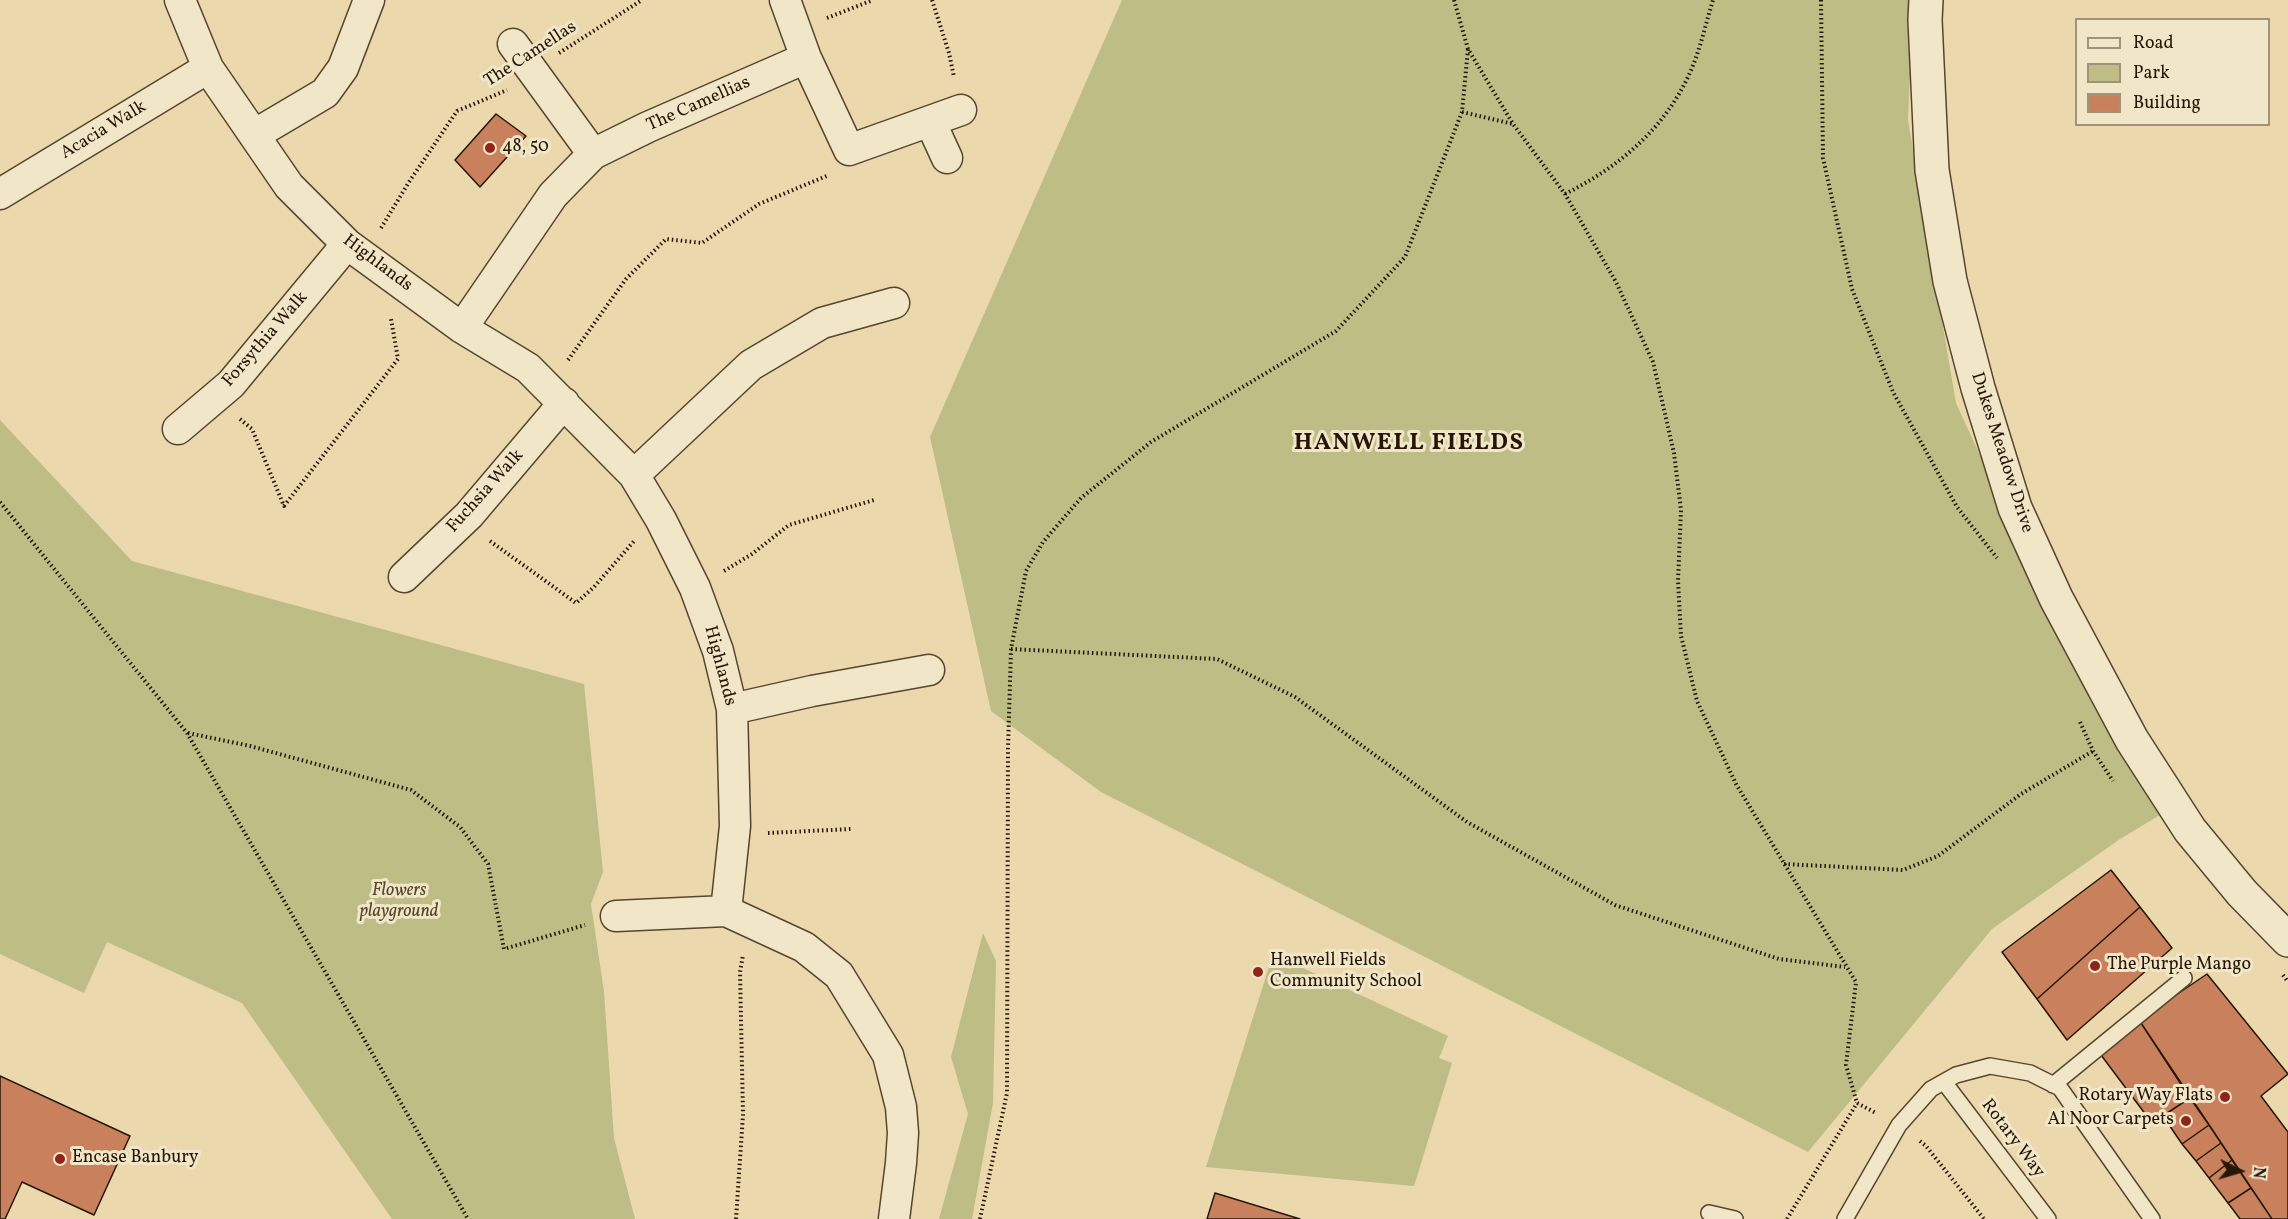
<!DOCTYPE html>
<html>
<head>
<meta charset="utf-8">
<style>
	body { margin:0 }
	#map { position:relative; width:2288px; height:1219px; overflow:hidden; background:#ebd8ac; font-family:Vollkorn,serif }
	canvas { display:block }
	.legend { position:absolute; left:2075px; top:18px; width:195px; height:108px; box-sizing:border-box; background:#f2e6c9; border:2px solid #a0937b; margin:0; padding:8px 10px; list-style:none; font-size:18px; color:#261605 }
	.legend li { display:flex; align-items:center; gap:12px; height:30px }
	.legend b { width:30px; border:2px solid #a0937b }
	.north { position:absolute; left:2210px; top:1141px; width:60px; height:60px; -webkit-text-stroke:4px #f2e6c9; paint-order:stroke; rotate:95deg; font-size:16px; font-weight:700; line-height:24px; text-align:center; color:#261605 }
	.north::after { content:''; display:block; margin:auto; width:21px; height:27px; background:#261605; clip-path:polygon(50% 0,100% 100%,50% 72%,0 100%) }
</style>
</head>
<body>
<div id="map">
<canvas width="2288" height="1219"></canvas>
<ul class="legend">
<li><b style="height:8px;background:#f2e6c9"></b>Road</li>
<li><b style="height:16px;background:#bdbd85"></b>Park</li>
<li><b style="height:16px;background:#c8805d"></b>Building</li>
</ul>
<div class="north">N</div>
</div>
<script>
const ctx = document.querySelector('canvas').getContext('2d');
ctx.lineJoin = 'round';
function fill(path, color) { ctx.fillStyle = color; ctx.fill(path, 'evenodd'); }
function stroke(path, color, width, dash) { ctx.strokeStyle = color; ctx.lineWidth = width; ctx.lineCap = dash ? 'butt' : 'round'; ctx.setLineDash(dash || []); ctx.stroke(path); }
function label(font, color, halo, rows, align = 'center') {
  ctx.font = font + ' Vollkorn,serif'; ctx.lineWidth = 6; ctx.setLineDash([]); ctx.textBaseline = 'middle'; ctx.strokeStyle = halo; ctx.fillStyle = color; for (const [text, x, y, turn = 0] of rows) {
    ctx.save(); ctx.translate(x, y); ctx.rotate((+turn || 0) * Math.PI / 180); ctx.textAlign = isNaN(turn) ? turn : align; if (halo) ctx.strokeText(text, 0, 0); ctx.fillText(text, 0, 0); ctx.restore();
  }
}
fill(new Path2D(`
	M 1122,0 L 1913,0 L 1908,120 L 1956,403 L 2102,721 L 2160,815 L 2120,839 L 1992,929 L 1808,1152 L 1101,792 L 991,711 L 930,437 Z
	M 0,420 L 132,561 L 584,684 L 603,872 L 591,904 L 604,992 L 614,1138 L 635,1219 L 392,1219 L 242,1003 L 107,942 L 84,993 L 0,954 Z
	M 983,933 L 996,961 L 993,1103 L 972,1219 L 939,1219 L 968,1114 L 951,1057 Z
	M 1273,954 L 1448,1036 L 1439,1058 L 1452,1063 L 1414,1186 L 1206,1167 Z`), '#bdbd85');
const building = new Path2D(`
	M 496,114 L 526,136 L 480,187 L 455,160 Z
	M 2111,870 L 2140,907 L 2037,999 L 2002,952 Z
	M 2140,907 L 2172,948 L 2067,1040 L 2037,999 Z
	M 2207,974 L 2288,1074 L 2261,1096 L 2288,1132 L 2288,1219 L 2272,1219 L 2139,1020 Z
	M 2139,1020 L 2190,1098 L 2152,1123 L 2101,1055 Z
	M 0,1076 L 130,1136 L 94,1215 L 22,1182 L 5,1219 L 0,1219 Z
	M 2190,1098 L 2209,1125 L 2182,1144 L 2163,1116 Z
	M 2209,1125 L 2221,1143 L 2196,1161 L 2182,1144 Z
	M 2221,1143 L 2232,1160 L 2209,1178 L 2196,1161 Z
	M 2232,1160 L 2251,1188 L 2228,1203 L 2209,1178 Z
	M 2251,1188 L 2272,1219 L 2240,1219 L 2228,1203 Z
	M 1215,1193 L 1300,1219 L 1207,1219 Z`);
fill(building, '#c8805d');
stroke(building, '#261605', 1.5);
const service = new Path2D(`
	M 1944,1082 L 2048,1219
	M 2053,1085 L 2184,978
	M 1709,1213 L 1735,1219
	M 1845,1219 L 1899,1125 L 1931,1089 L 1956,1075 L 1990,1066 L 2030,1073 L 2060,1088 L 2152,1219`);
const minor = new Path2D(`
	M 180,0 L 208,68 L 289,186 L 347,244 L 462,328 L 528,368 L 634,475 L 661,520 L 695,588 L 718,651 L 732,709 L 735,826 L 726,911
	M 785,0 L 806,58 L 849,150 L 961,110
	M 513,44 L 593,154
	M 930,121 L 947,158
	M 254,135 L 325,93 L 343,68 L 369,0
	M 0,194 L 208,68
	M 462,328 L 553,195 L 593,154 L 648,127 L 806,58
	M 178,429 L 231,384 L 347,244
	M 634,475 L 751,365 L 822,323 L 894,303
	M 404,577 L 469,515 L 564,403
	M 732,709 L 812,691 L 929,670
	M 616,916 L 726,911 L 804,947 L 839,975 L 888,1055 L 901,1107 L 903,1133 L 901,1163 L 894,1219`);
const tertiary = new Path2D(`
	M 1926,0 L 1925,20 L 1932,170 L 1950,281 L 1978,388 L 2015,508 L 2056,598 L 2132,740 L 2190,830 L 2242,893 L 2288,940`);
stroke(service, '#57462f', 18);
stroke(minor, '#57462f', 33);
stroke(tertiary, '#57462f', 36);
stroke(new Path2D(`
	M 932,0 L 949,53 L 954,77
	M 1454,0 L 1468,49 L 1513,124 L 1565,194 L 1616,282 L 1653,362 L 1674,453 L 1681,510 L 1678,581 L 1681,636 L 1697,701 L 1736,784 L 1856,982 L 1846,1065 L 1857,1103 L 1876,1113
	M 1821,0 L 1823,158 L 1852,289 L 1893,392 L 1957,507 L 1997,558
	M 827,18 L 873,0
	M 559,53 L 642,0
	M 1462,112 L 1513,124
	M 1565,194 C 1617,168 1661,132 1687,79 C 1699,55 1705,26 1713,0
	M 381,228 L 409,182 L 457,111 L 507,90
	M 568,360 L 626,279 L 666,239 L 702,243 L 759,204 L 829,175
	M 240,419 L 252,429 L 284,506 L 398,359 L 391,319
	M 0,502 L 187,733 L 468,1219
	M 490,541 L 576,603 L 594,587 L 635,540
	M 724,571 L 752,554 L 789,525 L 874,500
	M 1011,649 L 1217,659 L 1295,697 L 1467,822 L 1615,905 L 1779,959 L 1845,967
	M 2080,722 L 2093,751 L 2113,781
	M 188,733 L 250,746 L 411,790 L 460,827 L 488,864 L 504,949 L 585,925
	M 768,833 L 851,829
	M 1784,864 L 1903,870 L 1938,856 L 2021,794 L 2093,751
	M 2283,975 L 2288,982
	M 1920,1141 L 1926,1146 L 1984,1219
	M 736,1219 L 743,1115 L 740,972 L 743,955
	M 980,1219 L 1007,1093 L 1008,749 L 1011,649 L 1026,571 L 1043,542 L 1081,498 L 1151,442 L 1336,331 L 1405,257 L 1462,112 L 1468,49
	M 1787,1219 L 1857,1103`), '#261605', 4, [1.5, 3]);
stroke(service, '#f2e6c9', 15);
stroke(minor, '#f2e6c9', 30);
stroke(tertiary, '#f2e6c9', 33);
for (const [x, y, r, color] of [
	[490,148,6,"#8f2418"],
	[2095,966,6,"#8f2418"],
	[1258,972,6,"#8f2418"],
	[2225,1097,6,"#8f2418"],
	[2186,1121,6,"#8f2418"],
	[60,1159,6,"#8f2418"]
]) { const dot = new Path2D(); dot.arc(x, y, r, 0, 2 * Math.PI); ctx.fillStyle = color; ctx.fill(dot); stroke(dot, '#f2e6c9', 2); }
label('18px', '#261605', '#f2e6c9', [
	["The Camellas",531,55,-33],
	["The Camellias",699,105,-24],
	["Acacia Walk",104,131,-31],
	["Highlands",377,264,37],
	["Forsythia Walk",266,340,-49],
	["Dukes Meadow Drive",2001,453,72],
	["Fuchsia Walk",486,492,-48],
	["Highlands",719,666,75],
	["Rotary Way",2012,1139,53]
]);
label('18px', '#261605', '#f2e6c9', [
	["48, 50",502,148],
	["Hanwell Fields",1270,962],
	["Community School",1270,983],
	["The Purple Mango",2107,966],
	["Rotary Way Flats",2213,1097,"right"],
	["Al Noor Carpets",2174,1121,"right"],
	["Encase Banbury",72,1159]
], 'left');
label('italic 18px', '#53482b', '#f2e6c9', [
	["Flowers",399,892],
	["playground",399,913]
]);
ctx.letterSpacing = '1.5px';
label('bold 24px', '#261605', '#f2e6c9', [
	["HANWELL FIELDS",1409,445]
]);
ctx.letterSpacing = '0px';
</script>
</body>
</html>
